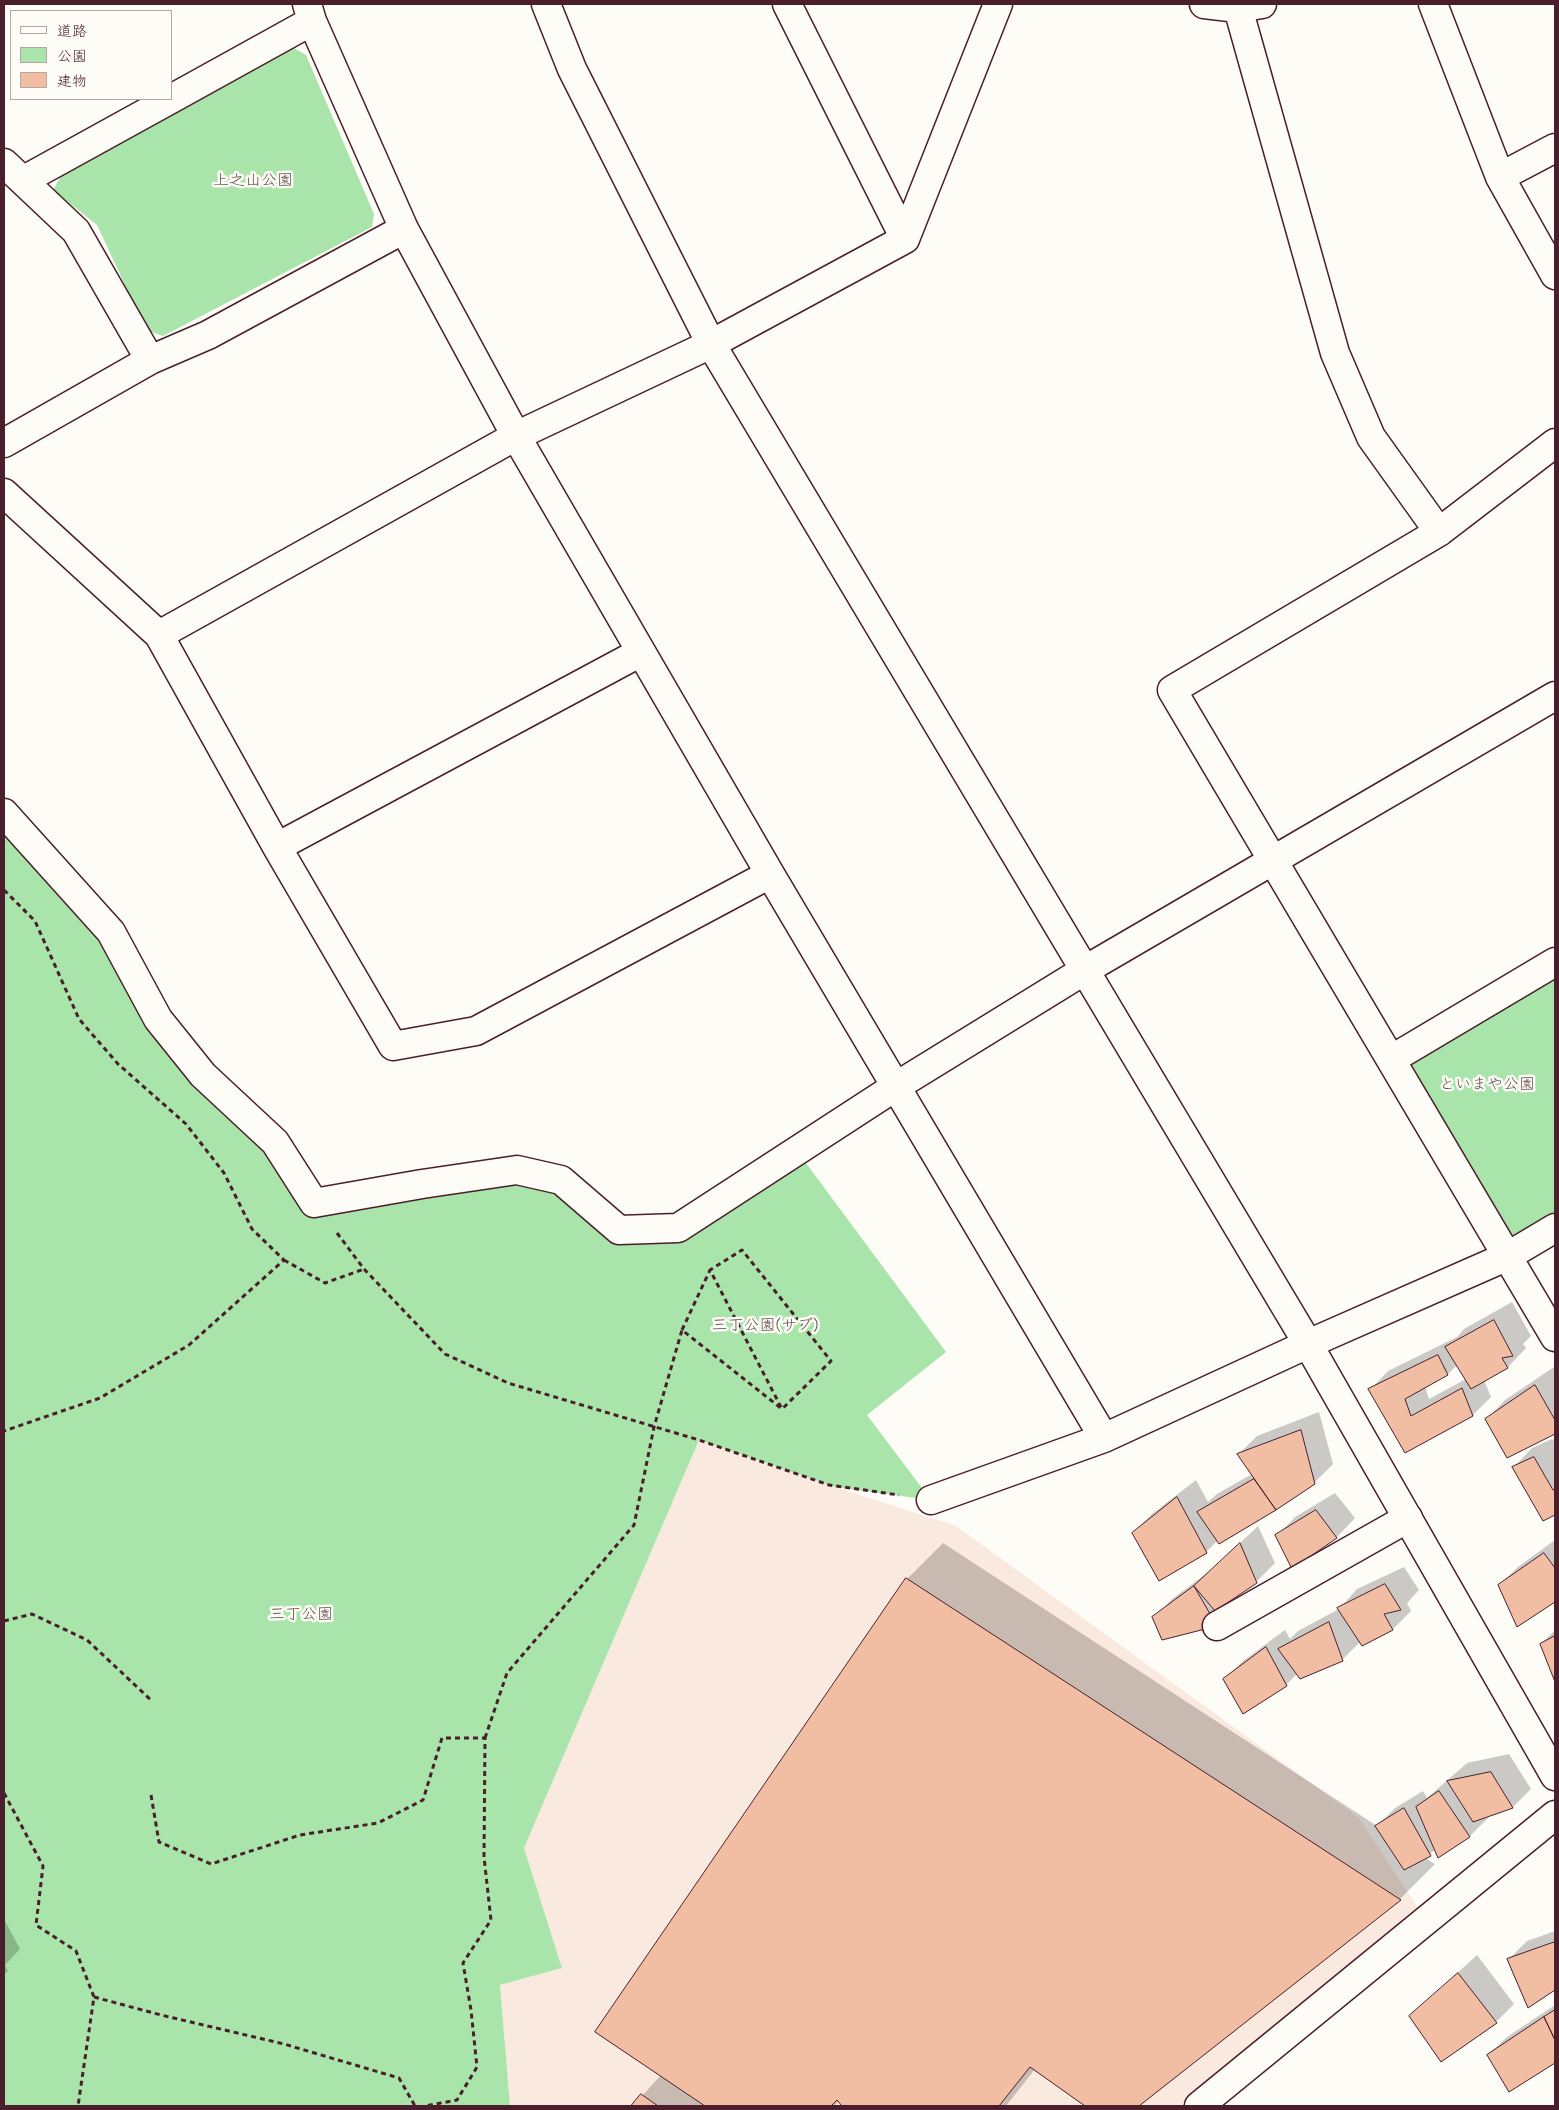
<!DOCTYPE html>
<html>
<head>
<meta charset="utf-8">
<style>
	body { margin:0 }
	#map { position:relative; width:1559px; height:2110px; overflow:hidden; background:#fdfcf7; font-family:"Comic Neue","Klee One",sans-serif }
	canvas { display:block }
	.frame { position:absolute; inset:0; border:5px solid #4a1f2b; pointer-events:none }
	.legend { position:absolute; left:10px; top:10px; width:162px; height:90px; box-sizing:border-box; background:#fdfcf7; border:1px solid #b5a4a5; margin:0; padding:6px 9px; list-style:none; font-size:15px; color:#4a1f2b }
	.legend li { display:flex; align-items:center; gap:10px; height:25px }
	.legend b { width:25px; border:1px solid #b5a4a5 }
</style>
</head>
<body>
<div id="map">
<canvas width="1559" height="2110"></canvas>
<div class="frame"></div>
<ul class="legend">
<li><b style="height:6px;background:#fdfcf7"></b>道路</li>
<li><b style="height:14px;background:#a9e4aa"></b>公園</li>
<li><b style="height:14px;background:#f2bea3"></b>建物</li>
</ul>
</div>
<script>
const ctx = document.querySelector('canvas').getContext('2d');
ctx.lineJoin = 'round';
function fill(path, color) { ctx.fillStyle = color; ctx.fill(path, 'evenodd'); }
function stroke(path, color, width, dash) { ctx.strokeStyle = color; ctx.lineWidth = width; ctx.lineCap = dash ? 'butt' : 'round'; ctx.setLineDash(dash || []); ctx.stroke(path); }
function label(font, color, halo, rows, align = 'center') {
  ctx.font = font + ' "Comic Neue","Klee One",sans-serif'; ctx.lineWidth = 5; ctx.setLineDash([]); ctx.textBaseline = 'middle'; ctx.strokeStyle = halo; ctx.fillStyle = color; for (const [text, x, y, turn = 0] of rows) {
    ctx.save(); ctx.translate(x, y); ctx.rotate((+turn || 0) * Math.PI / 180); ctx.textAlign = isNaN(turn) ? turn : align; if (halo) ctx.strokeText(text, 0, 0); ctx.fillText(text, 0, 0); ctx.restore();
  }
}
fill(new Path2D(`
	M 699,1440 L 835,1487 L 956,1526 L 1359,1818 L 1426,1920 L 1199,2106 L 510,2106 L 500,1985 L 562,1968 L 524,1848 Z`), '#fae9de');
fill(new Path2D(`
	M 292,47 L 306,55 L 374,214 L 372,227 L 163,336 L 146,330 L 97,225 L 53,190 L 61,176 Z
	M 4,813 L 40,853 L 158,1019 L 314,1203 L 517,1170 L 619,1230 L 678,1228 L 797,1151 L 946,1352 L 867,1415 L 931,1500 L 835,1487 L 699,1440 L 524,1848 L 562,1968 L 500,1985 L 510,2106 L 4,2106 Z
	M 1555,962 L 1555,1228 L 1508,1256 L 1392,1059 Z`), '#a9e4aa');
fill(new Path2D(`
	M 1512,1302 L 1531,1336 L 1523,1344 L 1526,1348 L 1508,1367 L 1484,1380 L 1491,1397 L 1473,1415 L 1405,1452 L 1370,1390 L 1388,1371 L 1457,1337 L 1464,1329 ZM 1457,1365 L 1466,1379 L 1429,1399 L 1425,1387 L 1448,1374 Z
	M 1554,1367 L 1555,1433 L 1508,1457 L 1487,1419 L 1505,1400 Z
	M 1319,1412 L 1333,1464 L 1314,1483 L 1275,1509 L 1219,1542 L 1218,1540 L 1206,1552 L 1133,1533 L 1152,1514 L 1196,1480 L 1208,1502 L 1217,1494 L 1252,1474 L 1239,1454 L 1257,1436 Z
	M 1552,1439 L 1554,1441 L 1555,1440 L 1555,1513 L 1543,1519 L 1514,1467 L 1532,1448 Z
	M 1335,1493 L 1355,1518 L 1337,1537 L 1292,1567 L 1277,1536 L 1295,1517 Z
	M 1258,1526 L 1275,1563 L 1256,1582 L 1230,1599 L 1235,1607 L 1216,1625 L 1154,1618 L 1172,1599 L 1214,1568 Z
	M 1555,1540 L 1555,1600 L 1517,1625 L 1499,1585 L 1518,1567 Z
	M 943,1543 L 1377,1826 L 1395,1808 L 1423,1791 L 1427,1798 L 1467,1763 L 1509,1754 L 1531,1789 L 1513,1807 L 1486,1816 L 1488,1818 L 1470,1836 L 1438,1857 L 1435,1850 L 1425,1858 L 1435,1864 L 1400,1899 L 1137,2106 L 1087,2106 L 1035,2069 L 1006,2106 L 844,2106 L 839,2101 L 834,2106 L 633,2106 L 661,2075 L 907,1579 Z
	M 1404,1567 L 1419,1590 L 1407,1603 L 1411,1611 L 1393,1629 L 1361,1641 L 1342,1660 L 1298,1673 L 1286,1685 L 1225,1679 L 1243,1661 L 1285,1630 L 1290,1639 L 1298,1631 L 1339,1609 L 1357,1589 Z
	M 1555,1630 L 1555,1679 L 1541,1644 Z
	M 4,1919 L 20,1949 L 5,1965 L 8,1971 L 4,1975 Z
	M 1555,1931 L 1555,1988 L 1528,2006 L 1509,1959 L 1527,1941 Z
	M 1477,1955 L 1514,2004 L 1496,2022 L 1411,2016 Z
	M 1555,2005 L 1555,2062 L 1509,2090 L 1488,2055 L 1507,2037 Z`), '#0003');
const building = new Path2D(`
	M 1494,1320 L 1513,1356 L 1502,1358 L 1508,1368 L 1471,1389 L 1445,1347 Z
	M 1438,1355 L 1448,1375 L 1405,1399 L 1411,1416 L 1462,1388 L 1473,1416 L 1405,1453 L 1368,1389 Z
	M 1535,1385 L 1555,1420 L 1555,1434 L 1507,1458 L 1485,1419 Z
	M 1301,1430 L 1315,1484 L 1276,1510 L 1237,1454 Z
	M 1534,1457 L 1553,1490 L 1555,1489 L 1555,1515 L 1543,1521 L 1512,1467 Z
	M 1254,1479 L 1276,1510 L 1219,1544 L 1197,1512 Z
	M 1177,1497 L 1207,1553 L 1159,1581 L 1132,1533 Z
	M 1316,1510 L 1337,1538 L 1292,1569 L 1275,1535 Z
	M 1240,1543 L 1257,1583 L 1215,1611 L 1194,1586 Z
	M 1544,1553 L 1555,1568 L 1555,1602 L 1517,1627 L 1498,1585 Z
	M 906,1578 L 1401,1900 L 1139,2106 L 1085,2106 L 1030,2067 L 999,2106 L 842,2106 L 837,2100 L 831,2106 L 705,2106 L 595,2032 Z
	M 1385,1584 L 1401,1610 L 1384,1614 L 1393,1630 L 1362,1646 L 1337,1608 Z
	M 1194,1586 L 1217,1626 L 1162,1640 L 1152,1617 Z
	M 1329,1622 L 1343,1661 L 1300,1679 L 1278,1649 Z
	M 1555,1636 L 1555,1682 L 1540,1644 Z
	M 1266,1647 L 1287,1686 L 1243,1714 L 1223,1679 Z
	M 1491,1772 L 1513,1808 L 1473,1822 L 1447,1781 Z
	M 1439,1791 L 1470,1837 L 1438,1858 L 1416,1807 Z
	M 1404,1808 L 1431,1856 L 1404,1870 L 1375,1826 Z
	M 1555,1942 L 1555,1990 L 1528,2008 L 1507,1959 Z
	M 1458,1973 L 1497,2023 L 1441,2062 L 1409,2016 Z
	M 1555,2010 L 1555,2040 L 1544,2017 Z
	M 1544,2017 L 1555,2040 L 1555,2063 L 1509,2092 L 1487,2055 Z
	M 641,2094 L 658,2106 L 631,2106 Z`);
fill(building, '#f2bea3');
stroke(building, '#4a1f2b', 1);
const street = new Path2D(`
	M 307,4 L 312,21 L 404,229 L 516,436 L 770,874 L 1104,1438
	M 1204,4 L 1238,8 L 1262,4
	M 1235,4 L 1238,8 L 1335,353 L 1371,437 L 1439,532
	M 1433,4 L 1500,177 L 1555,275
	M 171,99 L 312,21
	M 4,163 L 76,231 L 150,360
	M 1500,177 L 1555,148
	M 24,180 L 171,99
	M 905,239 L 998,4
	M 4,443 L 150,360 L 208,335 L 404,229
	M 1555,443 L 1439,532 L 1172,690 L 1555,1337
	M 4,493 L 159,635 L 277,847 L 641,652
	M 159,635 L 516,436 L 711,344 L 905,239 L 787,4
	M 4,813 L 111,932 L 158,1019 L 203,1075 L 275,1142 L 314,1203 L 422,1184 L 517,1170 L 561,1180 L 619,1230 L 678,1228 L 895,1087 L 1085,970 L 1555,696
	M 277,847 L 393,1046 L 476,1031 L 770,874
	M 1392,1059 L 1555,962
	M 931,1500 L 1104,1438 L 1308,1344 L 1508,1256 L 1555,1228
	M 1217,1626 L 1408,1518
	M 1199,2106 L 1555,1815`);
const secondary = new Path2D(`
	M 546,4 L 572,69 L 711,344 L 1308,1344 L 1555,1776`);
stroke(street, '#4a1f2b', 31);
stroke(secondary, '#4a1f2b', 31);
stroke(new Path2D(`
	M 4,890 L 35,921 L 79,1019 L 118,1064 L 186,1124 L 224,1173 L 252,1229 L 284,1260 L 189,1345 L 100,1398 L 4,1431
	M 337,1233 L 364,1269 L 445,1354 L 508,1383 L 699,1440 L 829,1485 L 899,1495
	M 284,1260 L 325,1283 L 364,1269
	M 682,1330 L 710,1270
	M 4,1621 L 32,1614 L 87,1640 L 152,1701
	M 485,1738 L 507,1673 L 634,1525 L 654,1427 L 682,1330 L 782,1409 L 710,1270 L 742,1250 L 831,1361 L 782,1409
	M 4,1793 L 43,1866 L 36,1925 L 76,1951 L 94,1997 L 78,2106
	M 151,1795 L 159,1842 L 211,1864 L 300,1835 L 378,1823 L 423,1800 L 442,1738 L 485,1738 L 484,1857 L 491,1920 L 463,1963 L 471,2010 L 477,2067 L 457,2100 L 425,2106
	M 94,1997 L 161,2015 L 284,2044 L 399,2078 L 415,2106`), '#4a1f2b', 3, [5, 4]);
stroke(street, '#fdfcf7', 28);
stroke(secondary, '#fdfcf7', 28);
label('16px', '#62504b', '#fdfcf7', [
	["上之山公園",253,180],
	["といまや公園",1487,1084],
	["三丁公園(サブ)",765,1325],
	["三丁公園",301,1614]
]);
</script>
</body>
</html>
